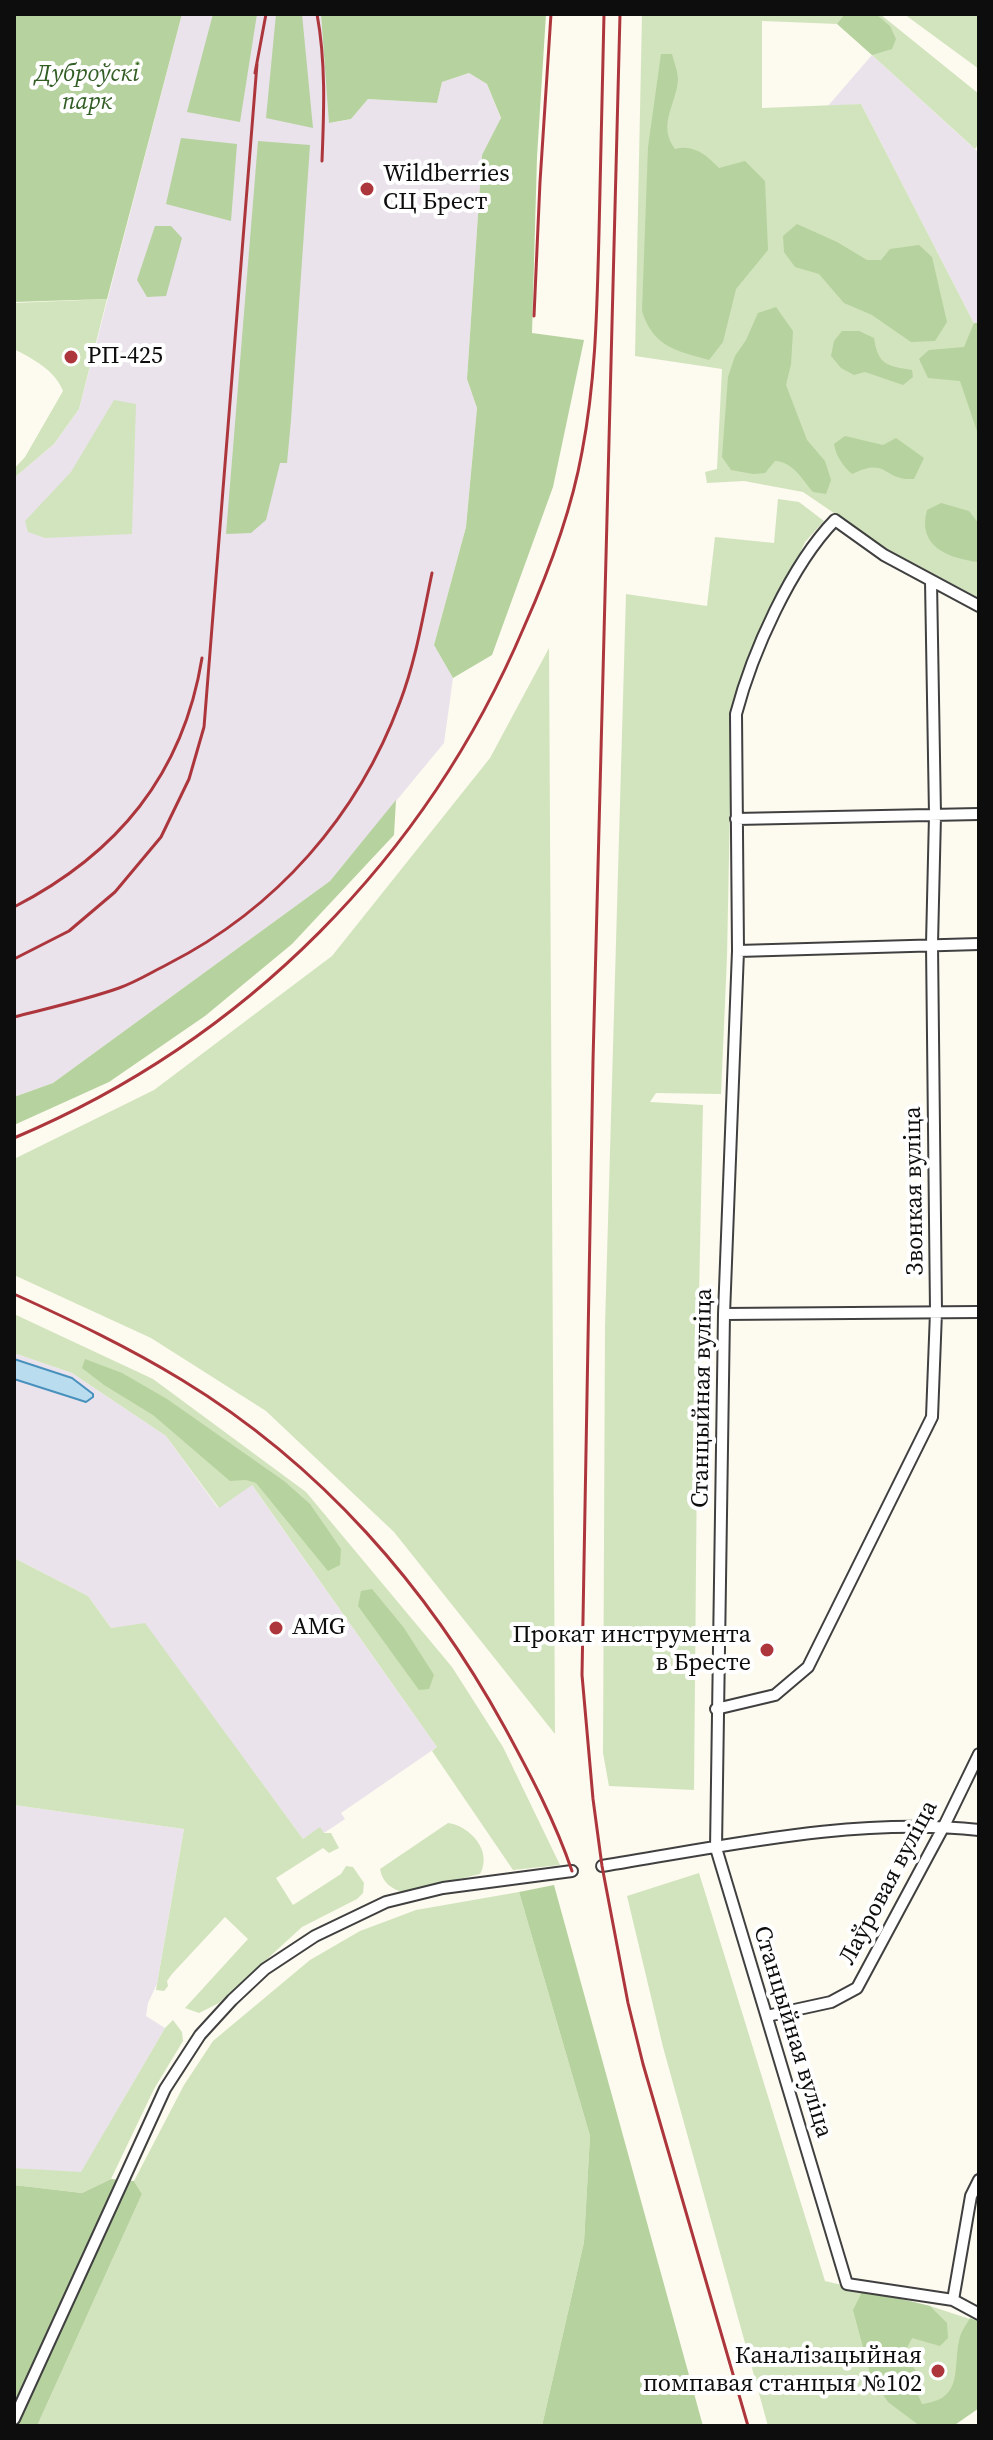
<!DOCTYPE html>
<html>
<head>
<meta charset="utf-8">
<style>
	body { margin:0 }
	#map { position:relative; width:993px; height:2440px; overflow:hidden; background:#fdfaef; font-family:"Source Serif 4",serif }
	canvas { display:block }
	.frame { position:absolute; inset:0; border:16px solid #0d0d0d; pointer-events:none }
</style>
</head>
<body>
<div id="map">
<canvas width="993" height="2440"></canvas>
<div class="frame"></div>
</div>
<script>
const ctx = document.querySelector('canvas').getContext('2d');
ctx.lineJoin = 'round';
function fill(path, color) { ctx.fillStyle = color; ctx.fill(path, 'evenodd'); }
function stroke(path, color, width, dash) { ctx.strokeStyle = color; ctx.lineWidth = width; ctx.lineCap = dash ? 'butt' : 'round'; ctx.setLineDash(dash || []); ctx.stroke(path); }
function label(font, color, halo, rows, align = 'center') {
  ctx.font = font + ' "Source Serif 4",serif'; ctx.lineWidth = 8; ctx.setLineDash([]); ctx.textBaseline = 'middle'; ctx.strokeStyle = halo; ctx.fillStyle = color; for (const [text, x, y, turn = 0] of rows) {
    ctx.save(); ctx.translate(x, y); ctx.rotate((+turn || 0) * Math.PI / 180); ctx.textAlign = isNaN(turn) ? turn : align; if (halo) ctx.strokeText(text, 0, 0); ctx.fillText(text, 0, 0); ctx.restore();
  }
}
fill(new Path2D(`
	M 182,14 L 321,14 L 330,123 L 351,119 L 368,99 L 437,103 L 442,82 L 469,73 L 487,84 L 501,119 L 482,155 L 467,379 L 477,408 L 466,527 L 434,645 L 453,678 L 444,743 L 330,881 L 53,1083 L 14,1097 L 14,478 L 54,444 L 79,409 Z
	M 872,55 L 979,153 L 979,333 L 861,104 L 827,107 Z
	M 14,1353 L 72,1373 L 166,1436 L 218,1508 L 251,1484 L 437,1747 L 341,1813 L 345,1819 L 324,1833 L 320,1828 L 303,1839 L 145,1624 L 111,1628 L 88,1596 L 14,1558 Z
	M 14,1805 L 184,1829 L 157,1984 L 148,2003 L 146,2016 L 165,2028 L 81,2173 L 14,2168 Z`), '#eae3eb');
fill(new Path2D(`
	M 642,14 L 880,14 L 979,94 L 979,143 L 975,149 L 838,24 L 762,21 L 762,108 L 861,104 L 979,333 L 979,598 L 887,549 L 803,492 L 744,481 L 707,483 L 705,472 L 717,469 L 722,369 L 635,356 Z
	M 904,14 L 979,14 L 979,69 Z
	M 107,299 L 79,409 L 54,444 L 14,478 L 14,469 L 25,457 L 63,391 C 55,370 33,359 14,349 L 14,303 Z
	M 114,400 L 136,404 L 132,534 L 45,538 L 28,532 L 25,521 L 71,472 Z
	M 778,499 L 799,502 L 824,521 L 805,542 L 732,704 L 727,957 L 721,1094 L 656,1093 L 650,1102 L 703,1105 L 698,1343 L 694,1790 L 609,1786 L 603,1753 L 605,1326 L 626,594 L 707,606 L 715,537 L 774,543 Z
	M 549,648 L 555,1734 L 394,1532 L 266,1411 L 151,1338 L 14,1275 L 14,1159 L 154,1090 L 332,956 L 490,758 Z
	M 14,1314 L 153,1379 L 306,1492 L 452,1667 L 503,1747 L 560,1865 L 513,1870 L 432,1751 L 437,1747 L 252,1485 L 219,1508 L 166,1436 L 72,1373 L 14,1353 Z
	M 14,1558 L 88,1596 L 111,1628 L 145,1623 L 303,1839 L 320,1827 L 324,1833 L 331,1833 L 339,1848 L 329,1853 L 323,1848 L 276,1878 L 293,1905 L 341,1874 L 346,1866 L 353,1867 L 364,1883 L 363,1893 L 357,1899 L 302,1927 L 219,2003 L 199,2013 L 185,2008 L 248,1939 L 225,1917 L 172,1974 L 167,1981 L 168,1986 L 164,1991 L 156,1990 L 184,1829 L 14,1805 Z
	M 448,1823 C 470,1826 493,1851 480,1874 L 404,1892 C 392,1890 382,1882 380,1869 Z
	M 699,1873 L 825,2281 L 930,2306 L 979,2322 L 979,2408 L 954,2426 L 768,2426 L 663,2047 L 627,1896 Z
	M 519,1892 L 590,2136 L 584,2242 L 542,2426 L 37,2426 L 142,2194 L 134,2181 L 184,2085 L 213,2041 L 310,1960 L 360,1931 L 416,1910 Z
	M 173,2020 L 182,2032 L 183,2041 L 154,2089 L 111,2179 L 82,2193 L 14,2185 L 14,2168 L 81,2172 L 165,2028 Z`), '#d2e4bd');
fill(new Path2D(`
	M 14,14 L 182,14 L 107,299 L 14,302 Z
	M 213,14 L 257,14 L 240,122 L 187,112 Z
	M 276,14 L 302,14 L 313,128 L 266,118 Z
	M 321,14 L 546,14 L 537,157 L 532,333 L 584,340 L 553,487 L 492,655 L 453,678 L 434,645 L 466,527 L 477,408 L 467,379 L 482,155 L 501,118 L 487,84 L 469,73 L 442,82 L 437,103 L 368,99 L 351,119 L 329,123 Z
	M 845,14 L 876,14 L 890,26 L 896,39 L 892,49 L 872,55 L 837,24 Z
	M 661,54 L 672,54 C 674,62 678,72 678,80 C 676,105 657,125 675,149 C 694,144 706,155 719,168 L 745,161 L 765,181 L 768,250 L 736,289 L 723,342 L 709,360 C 677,351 653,347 642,311 L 648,147 Z
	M 181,138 L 237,144 L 231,221 L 166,204 Z
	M 258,141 L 310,145 L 291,420 L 287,463 L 280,463 L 266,520 L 251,533 L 226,534 Z
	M 797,224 L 837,242 L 867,260 L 881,260 L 890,249 L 919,245 L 932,257 L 947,322 L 935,341 L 911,342 L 872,315 L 844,303 L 819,274 L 795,267 L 784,252 L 783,236 Z
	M 155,226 L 171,226 L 182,238 L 166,296 L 147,297 L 137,280 Z
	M 776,307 L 793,331 L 791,364 L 786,385 L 807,440 L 825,461 L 831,480 L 826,494 L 813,492 C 802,479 793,462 775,461 L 765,473 L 753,474 L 731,470 L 722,457 L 728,377 L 735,356 L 746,340 L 758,313 Z
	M 974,323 L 979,323 L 979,437 L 960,381 L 928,378 L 919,359 L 929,350 L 964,347 Z
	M 842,331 L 859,331 L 874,338 C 878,365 887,366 912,370 L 913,377 L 903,385 L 865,372 L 854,375 L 841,368 L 831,356 L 834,341 Z
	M 845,436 L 883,445 L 896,438 L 924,458 L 914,479 C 882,481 889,456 852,474 C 843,466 836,456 834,444 Z
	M 941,503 L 969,511 L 979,524 L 978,562 C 947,558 917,546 927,510 Z
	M 396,800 L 394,835 L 292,944 L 205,1016 L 109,1082 L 14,1125 L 14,1097 L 53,1083 L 330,881 Z
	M 85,1359 L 122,1373 L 167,1399 L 284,1481 L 310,1504 L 341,1549 L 340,1565 L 328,1571 L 256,1483 L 246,1480 L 230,1481 L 153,1415 L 104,1385 L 82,1368 Z
	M 372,1589 L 404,1628 L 434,1675 L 429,1689 L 419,1690 L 358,1606 L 361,1591 Z
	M 554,1885 L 703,2426 L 542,2426 L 584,2242 L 590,2136 L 519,1892 Z
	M 111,2179 L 134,2181 L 142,2194 L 37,2426 L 14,2426 L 14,2185 L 82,2193 Z
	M 863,2290 L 930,2306 L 947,2323 L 948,2338 L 940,2346 L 912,2338 L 904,2354 L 916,2371 L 915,2388 L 922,2404 C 963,2399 953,2371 959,2341 C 960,2333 966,2325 970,2318 L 979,2322 L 979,2408 L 954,2425 L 920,2426 L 888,2402 L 871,2377 L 853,2310 Z`), '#b6d29e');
const water = new Path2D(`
	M 14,1359 L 72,1378 L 93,1394 L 93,1397 L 86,1402 L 14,1379 Z`);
fill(water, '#badcef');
stroke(water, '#4991bd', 2);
const minor = new Path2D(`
	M 979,606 L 884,555 L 835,520 C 791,565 752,653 736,714 L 738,951 L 724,1314 L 716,1848 L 847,2284 L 953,2300 L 979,2314
	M 736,819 L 979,814
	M 738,951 L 979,944
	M 724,1314 L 979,1312
	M 716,1709 L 775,1695 L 808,1667 L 932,1417 L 936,1312 L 932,944 L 935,815 L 931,581
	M 602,1866 C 727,1846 852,1817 979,1830
	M 767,2016 L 831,2002 L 857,1988 L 944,1826 L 979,1754
	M 953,2300 L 971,2196 L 979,2180
	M 14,2419 L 165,2089 L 200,2035 L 232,2000 L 265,1969 L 315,1936 L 386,1902 L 443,1888 L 572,1871`);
stroke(minor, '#404040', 14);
stroke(minor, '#fff', 10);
stroke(new Path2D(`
	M 317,14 C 326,63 324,111 322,161
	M 620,14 L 593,1061 L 582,1675 L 593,1799 L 602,1866 L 628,2003 L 643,2064 L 748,2426
	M 255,73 L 266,14
	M 534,316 L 540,182 L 551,14
	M 14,907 C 117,854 183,775 202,658
	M 14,959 L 69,931 L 115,892 L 161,837 L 189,779 L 204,727 L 257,64
	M 14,1017 C 49,1008 85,1000 119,988 C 136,982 152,972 168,964 C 276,909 358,816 400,702 C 416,660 423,616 432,573
	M 14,1138 C 246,1040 426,858 524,627 C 549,571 571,513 582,452 C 596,379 597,307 599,233 C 601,160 602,87 604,14
	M 14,1294 C 71,1320 128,1347 182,1380 C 320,1464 428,1587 505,1728 C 530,1774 555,1821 572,1871`), '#ad363d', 3);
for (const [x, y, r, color] of [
	[367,189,8,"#ad363d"],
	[71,357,8,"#ad363d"],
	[276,1628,8,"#ad363d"],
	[767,1650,8,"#ad363d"],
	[938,2371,8,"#ad363d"]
]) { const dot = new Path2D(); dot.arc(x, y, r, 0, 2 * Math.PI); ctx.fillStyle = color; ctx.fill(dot); stroke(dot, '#fff', 3); }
label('italic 24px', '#325d25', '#fff', [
	["Дуброўскі",87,75],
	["парк",87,103]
]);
label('24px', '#0d0d0d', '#fff', [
	["Wildberries",383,175],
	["СЦ Брест",383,203],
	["РП-425",87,357],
	["AMG",292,1628],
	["Прокат инструмента",751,1636,"right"],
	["в Бресте",751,1664,"right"],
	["Каналізацыйная",922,2357,"right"],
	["помпавая станцыя №102",922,2385,"right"]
], 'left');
label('24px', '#0d0d0d', '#fff', [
	["Звонкая вуліца",915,1191,-91],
	["Станцыйная вуліца",703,1398,-89],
	["Лаўровая вуліца",889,1883,-62],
	["Станцыйная вуліца",792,2032,73]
]);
</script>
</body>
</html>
